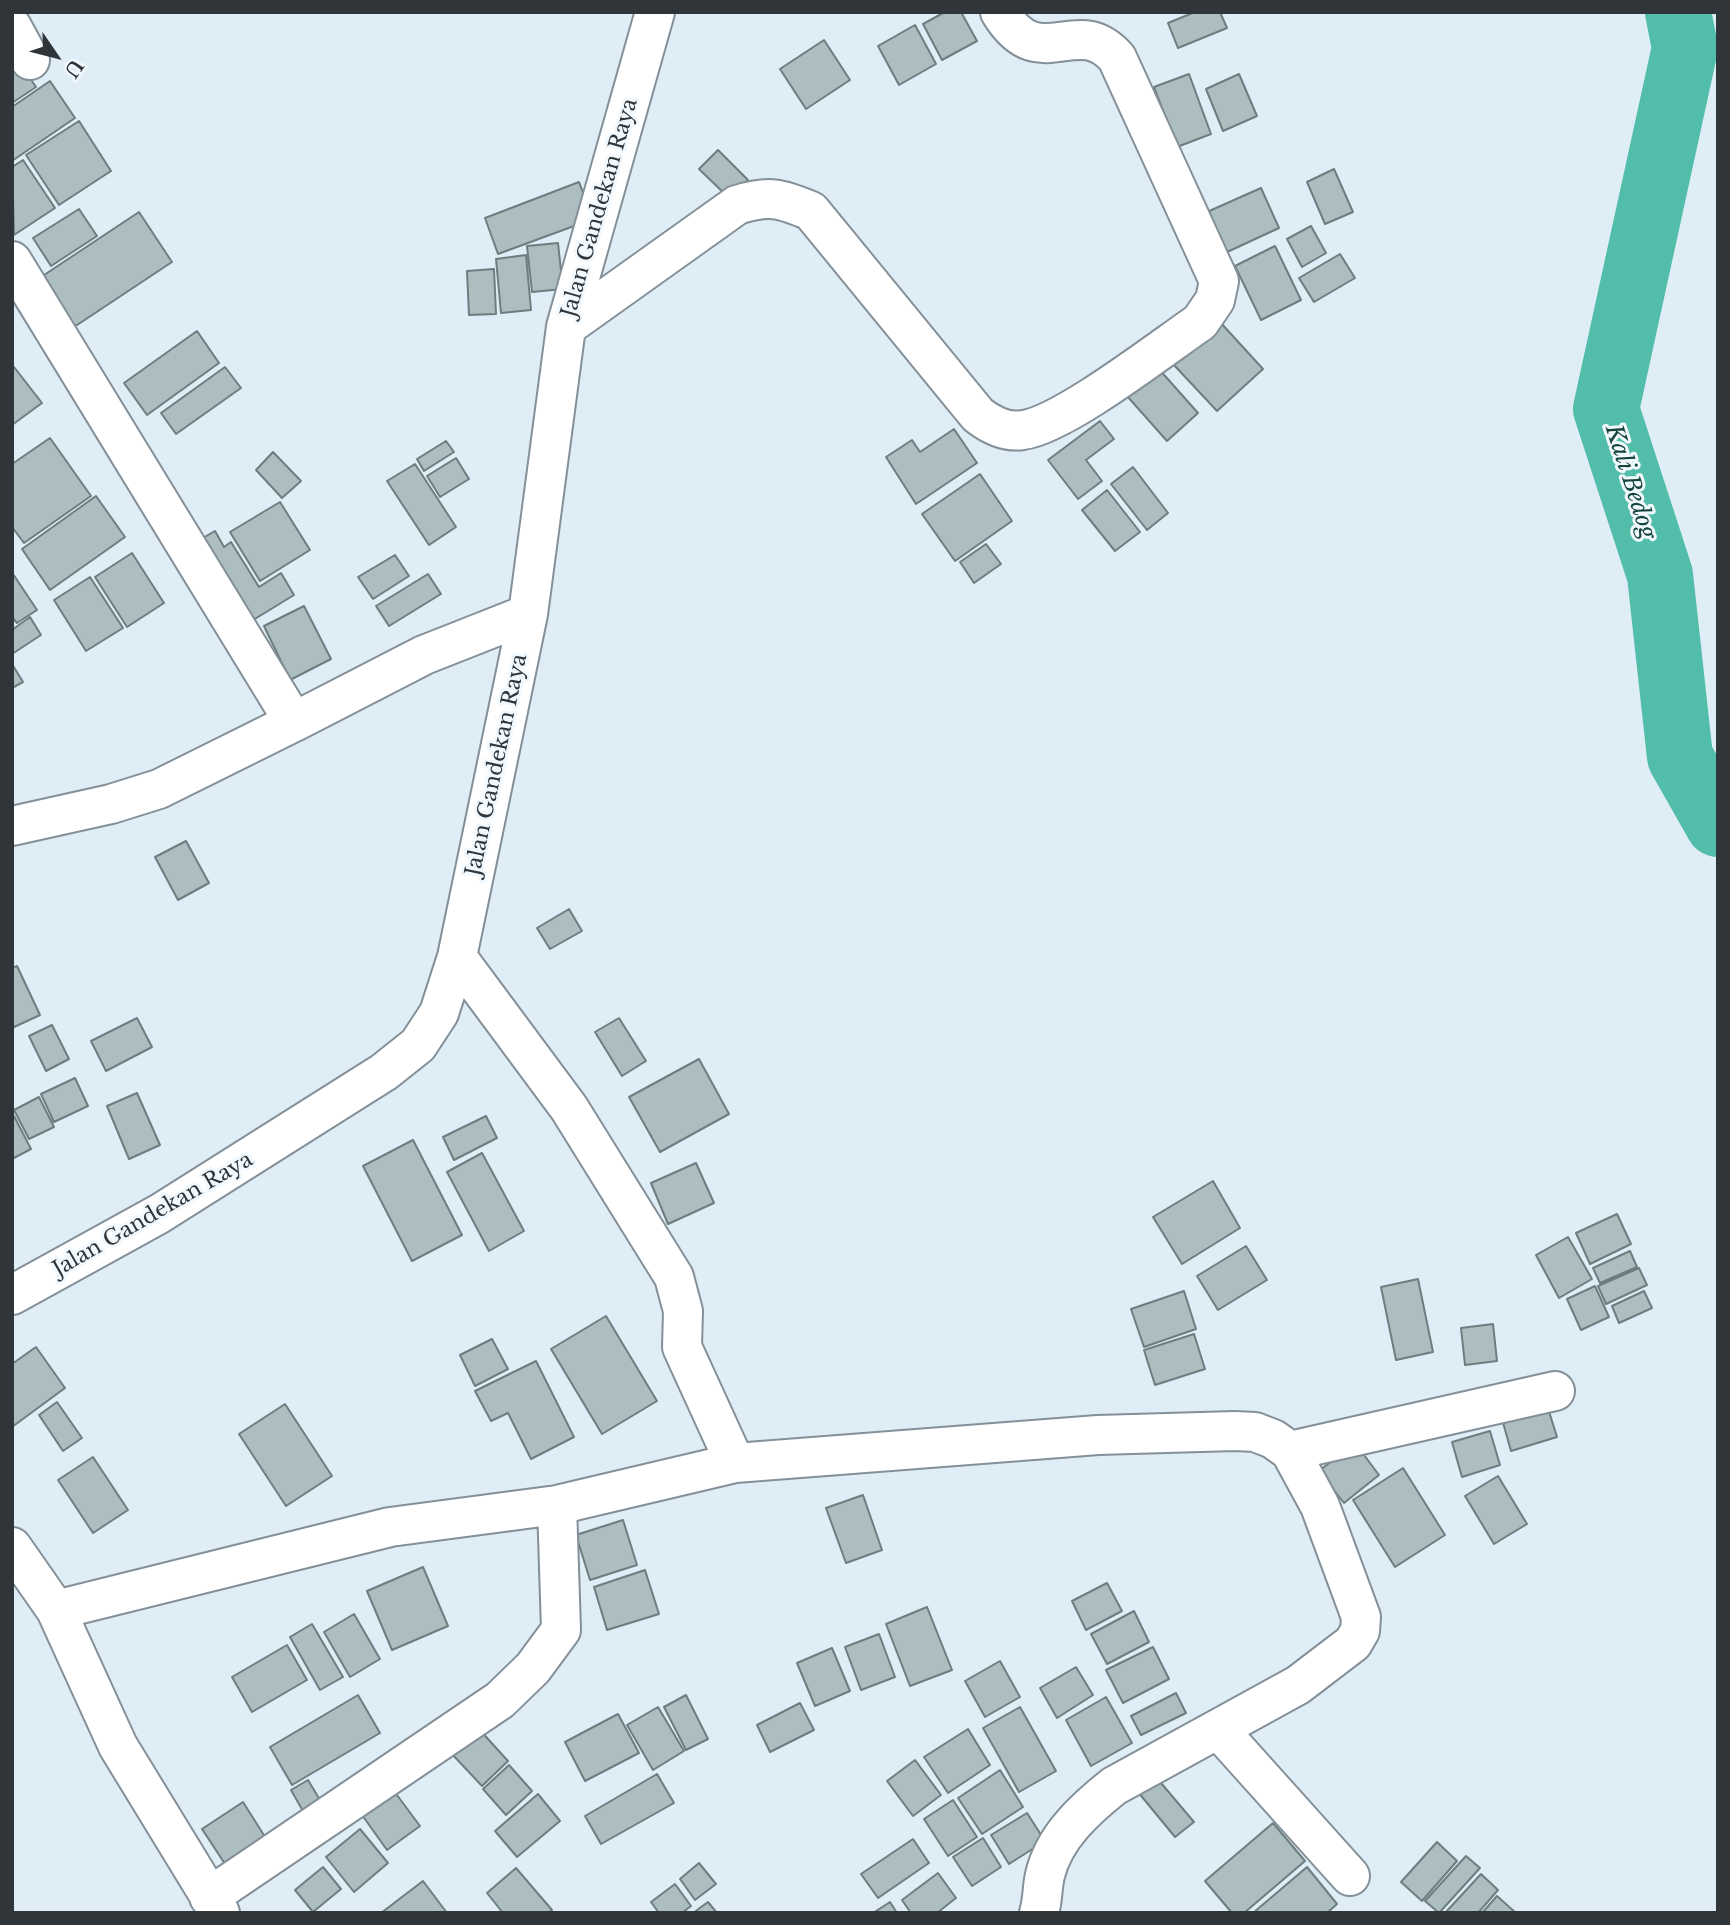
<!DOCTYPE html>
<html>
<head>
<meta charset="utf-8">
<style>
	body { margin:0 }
	#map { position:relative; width:1730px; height:1925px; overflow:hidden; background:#dfedf6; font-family:"Libre Baskerville",serif }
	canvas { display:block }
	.frame { position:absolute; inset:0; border:14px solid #2f3538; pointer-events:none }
	.north { position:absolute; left:21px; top:21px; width:70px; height:70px; -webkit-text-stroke:5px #f1f9ff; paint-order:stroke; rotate:125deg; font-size:19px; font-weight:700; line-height:28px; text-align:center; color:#2f3538 }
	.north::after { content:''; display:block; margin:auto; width:24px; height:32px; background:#2f3538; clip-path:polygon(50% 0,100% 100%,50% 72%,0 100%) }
</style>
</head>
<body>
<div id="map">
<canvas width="1730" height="1925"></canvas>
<div class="frame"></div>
<div class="north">U</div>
</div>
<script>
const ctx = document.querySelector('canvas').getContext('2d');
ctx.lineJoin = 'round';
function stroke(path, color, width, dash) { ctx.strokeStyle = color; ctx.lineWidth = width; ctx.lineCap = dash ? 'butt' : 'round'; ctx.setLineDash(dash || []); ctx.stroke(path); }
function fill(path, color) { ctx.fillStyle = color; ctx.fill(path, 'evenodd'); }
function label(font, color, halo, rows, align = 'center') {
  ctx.font = font + ' "Libre Baskerville",serif'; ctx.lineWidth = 6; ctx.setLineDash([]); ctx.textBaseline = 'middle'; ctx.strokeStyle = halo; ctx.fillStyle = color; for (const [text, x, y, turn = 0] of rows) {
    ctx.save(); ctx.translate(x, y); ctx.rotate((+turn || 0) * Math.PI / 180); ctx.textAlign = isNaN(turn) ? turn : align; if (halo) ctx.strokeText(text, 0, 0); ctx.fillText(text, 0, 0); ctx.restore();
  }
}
stroke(new Path2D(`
	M 1678,12 L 1685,48 L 1606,409 L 1660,575 L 1680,757 L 1718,824`), '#52bda8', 66);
const building = new Path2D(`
	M 945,12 L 961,12 L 977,41 L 942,60 L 923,24 Z
	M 1195,12 L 1220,12 L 1227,28 L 1178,48 L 1168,23 Z
	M 915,25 L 936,64 L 899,85 L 878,46 Z
	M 824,40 L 850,80 L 806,109 L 780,69 Z
	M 12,52 L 36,87 L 12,103 Z
	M 1189,74 L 1211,134 L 1177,147 L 1154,87 Z
	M 1239,74 L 1257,116 L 1223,131 L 1206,89 Z
	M 50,81 L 75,118 L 12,161 L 12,107 Z
	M 79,121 L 111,171 L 59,205 L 26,155 Z
	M 718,150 L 748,180 L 729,198 L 699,169 Z
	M 23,160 L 55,208 L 14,235 L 12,167 Z
	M 1334,169 L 1353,212 L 1325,224 L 1307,182 Z
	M 579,182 L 593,219 L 498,254 L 485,218 Z
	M 1261,188 L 1279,228 L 1225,253 L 1207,212 Z
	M 79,209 L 97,236 L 51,266 L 33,238 Z
	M 139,212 L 172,262 L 68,331 L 35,281 Z
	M 1311,226 L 1326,253 L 1302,267 L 1287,239 Z
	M 558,243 L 563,289 L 532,292 L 527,246 Z
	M 1275,246 L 1301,300 L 1261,320 L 1235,266 Z
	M 1340,254 L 1355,278 L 1314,302 L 1299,278 Z
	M 526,255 L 531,310 L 501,313 L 496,259 Z
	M 494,269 L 496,314 L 469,315 L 467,271 Z
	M 1220,322 L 1263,369 L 1217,411 L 1174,365 Z
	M 197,331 L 219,363 L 147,415 L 124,383 Z
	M 14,367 L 42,403 L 12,425 L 12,368 Z
	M 225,367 L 241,388 L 176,434 L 161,413 Z
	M 1158,368 L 1198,413 L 1167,441 L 1127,396 Z
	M 1100,421 L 1114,439 L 1086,460 L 1102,481 L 1078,499 L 1048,460 Z
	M 954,429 L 977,463 L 916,504 L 886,457 L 912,440 L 920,452 Z
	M 50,438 L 91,496 L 24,543 L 12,527 L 12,464 Z
	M 446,441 L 454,452 L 424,471 L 417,459 Z
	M 273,452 L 301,481 L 282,498 L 256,470 Z
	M 456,458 L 469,479 L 440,497 L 427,476 Z
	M 415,464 L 456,527 L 429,545 L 387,481 Z
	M 1133,467 L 1168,513 L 1147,530 L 1111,484 Z
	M 980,474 L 1012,521 L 955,561 L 922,514 Z
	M 1107,490 L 1140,532 L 1115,551 L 1082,510 Z
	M 96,496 L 125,537 L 50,590 L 22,549 Z
	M 280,502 L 310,550 L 260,581 L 230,532 Z
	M 215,531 L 224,547 L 231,542 L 259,587 L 281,573 L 294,595 L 245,625 L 194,543 Z
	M 986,544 L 1001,564 L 974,583 L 960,562 Z
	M 132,553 L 164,603 L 127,627 L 95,577 Z
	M 395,555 L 409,576 L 373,599 L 358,577 Z
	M 13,574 L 37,610 L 17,623 L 12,617 Z
	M 428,574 L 441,594 L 389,626 L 376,606 Z
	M 90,577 L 123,628 L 86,651 L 54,600 Z
	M 304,606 L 331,659 L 290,680 L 264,626 Z
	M 30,617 L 41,635 L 12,654 L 12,630 Z
	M 12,664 L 23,682 L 12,688 Z
	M 186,841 L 209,883 L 178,900 L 155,857 Z
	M 569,909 L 582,931 L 550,949 L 537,928 Z
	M 17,966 L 40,1015 L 12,1028 L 12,968 Z
	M 137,1018 L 152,1047 L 106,1071 L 91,1041 Z
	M 619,1018 L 646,1061 L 622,1076 L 595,1032 Z
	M 52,1025 L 69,1059 L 46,1071 L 29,1036 Z
	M 699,1059 L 729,1114 L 660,1152 L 629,1097 Z
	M 75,1078 L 88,1106 L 54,1122 L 41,1094 Z
	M 137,1093 L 160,1145 L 129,1159 L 107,1106 Z
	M 39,1097 L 54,1127 L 29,1139 L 14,1110 Z
	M 14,1116 L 31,1149 L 12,1159 L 12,1117 Z
	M 486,1116 L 497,1138 L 454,1160 L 443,1137 Z
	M 413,1140 L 462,1235 L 412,1261 L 363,1166 Z
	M 482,1153 L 524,1231 L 489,1251 L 447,1172 Z
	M 696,1163 L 714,1203 L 668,1224 L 651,1183 Z
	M 1213,1181 L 1240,1228 L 1182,1264 L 1153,1217 Z
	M 1617,1214 L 1631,1244 L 1590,1264 L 1576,1233 Z
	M 1568,1237 L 1592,1279 L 1559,1298 L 1536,1255 Z
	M 1246,1246 L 1267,1280 L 1218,1310 L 1197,1276 Z
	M 1630,1251 L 1637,1267 L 1600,1283 L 1593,1268 Z
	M 1639,1268 L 1647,1285 L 1606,1304 L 1598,1286 Z
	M 1418,1279 L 1433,1352 L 1396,1360 L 1381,1287 Z
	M 1595,1286 L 1609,1317 L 1581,1330 L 1567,1299 Z
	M 1184,1291 L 1196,1329 L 1144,1347 L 1131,1309 Z
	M 1644,1291 L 1652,1308 L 1619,1323 L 1612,1306 Z
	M 606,1316 L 657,1401 L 602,1434 L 551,1349 Z
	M 1493,1324 L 1497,1361 L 1465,1365 L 1461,1328 Z
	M 1194,1334 L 1205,1369 L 1155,1385 L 1144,1350 Z
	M 492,1339 L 508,1369 L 475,1386 L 460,1355 Z
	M 36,1347 L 65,1388 L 12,1427 L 12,1364 Z
	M 536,1361 L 574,1437 L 531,1459 L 508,1413 L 491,1421 L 475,1391 Z
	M 57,1402 L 82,1438 L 63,1451 L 39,1415 Z
	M 285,1404 L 332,1476 L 286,1506 L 239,1434 Z
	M 1547,1405 L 1557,1437 L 1511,1451 L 1502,1419 Z
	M 1490,1431 L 1500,1465 L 1462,1477 L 1452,1442 Z
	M 1355,1443 L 1379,1475 L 1344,1503 L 1319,1471 Z
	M 93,1457 L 128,1510 L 93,1533 L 58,1480 Z
	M 1403,1468 L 1445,1535 L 1395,1567 L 1353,1500 Z
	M 1498,1476 L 1527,1524 L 1494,1544 L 1465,1496 Z
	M 863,1495 L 882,1550 L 846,1563 L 826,1508 Z
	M 623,1520 L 637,1565 L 590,1580 L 576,1535 Z
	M 423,1567 L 448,1626 L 392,1650 L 367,1591 Z
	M 645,1570 L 659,1614 L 607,1630 L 594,1587 Z
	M 1107,1583 L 1122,1611 L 1086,1630 L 1072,1601 Z
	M 927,1607 L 952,1670 L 910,1686 L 886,1624 Z
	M 1134,1611 L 1149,1642 L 1107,1664 L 1091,1634 Z
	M 354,1614 L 380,1659 L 350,1677 L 324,1632 Z
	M 312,1624 L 343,1677 L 320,1690 L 290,1637 Z
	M 879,1634 L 895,1677 L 861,1690 L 845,1647 Z
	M 287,1645 L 307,1680 L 252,1712 L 232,1677 Z
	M 1153,1647 L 1169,1679 L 1123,1703 L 1106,1670 Z
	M 832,1648 L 850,1691 L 815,1706 L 797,1663 Z
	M 1000,1661 L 1020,1697 L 985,1717 L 965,1681 Z
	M 1076,1667 L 1093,1695 L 1057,1718 L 1040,1688 Z
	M 1176,1693 L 1186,1713 L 1141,1735 L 1131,1716 Z
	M 358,1695 L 380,1733 L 292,1785 L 270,1747 Z
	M 686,1695 L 708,1739 L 686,1750 L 664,1707 Z
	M 1106,1697 L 1132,1743 L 1091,1766 L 1066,1720 Z
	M 800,1703 L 814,1730 L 770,1752 L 757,1725 Z
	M 658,1707 L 684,1751 L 653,1770 L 627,1725 Z
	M 1020,1707 L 1056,1771 L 1019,1792 L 983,1728 Z
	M 618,1714 L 639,1753 L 585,1781 L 565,1742 Z
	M 478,1728 L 508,1761 L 482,1786 L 451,1753 Z
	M 968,1729 L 990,1765 L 948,1793 L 924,1757 Z
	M 915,1760 L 941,1795 L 913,1816 L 887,1781 Z
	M 509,1765 L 532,1791 L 506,1815 L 483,1789 Z
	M 1000,1770 L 1023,1807 L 982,1834 L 958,1798 Z
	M 657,1774 L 674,1803 L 601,1844 L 585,1816 Z
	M 1156,1777 L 1194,1822 L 1175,1837 L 1138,1792 Z
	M 308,1780 L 326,1810 L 308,1820 L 291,1790 Z
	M 394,1791 L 420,1826 L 387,1850 L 362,1815 Z
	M 538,1794 L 560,1821 L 517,1857 L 495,1831 Z
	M 953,1800 L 977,1837 L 948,1856 L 924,1819 Z
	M 243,1802 L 267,1840 L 227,1867 L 202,1829 Z
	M 1027,1813 L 1045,1841 L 1009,1864 L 991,1835 Z
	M 1273,1823 L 1305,1861 L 1244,1913 L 1232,1913 L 1205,1881 Z
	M 360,1829 L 388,1863 L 354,1892 L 326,1857 Z
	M 983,1838 L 1001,1867 L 972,1886 L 953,1857 Z
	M 913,1839 L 929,1863 L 878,1898 L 861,1874 Z
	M 1437,1842 L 1457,1861 L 1422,1901 L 1401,1882 Z
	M 1466,1856 L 1480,1868 L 1439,1913 L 1425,1901 Z
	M 699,1863 L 716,1884 L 695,1900 L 680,1879 Z
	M 323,1867 L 341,1889 L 313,1912 L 295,1890 Z
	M 1307,1867 L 1337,1904 L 1327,1913 L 1253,1913 Z
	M 516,1868 L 552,1910 L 549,1913 L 503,1913 L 487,1893 Z
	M 938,1873 L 956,1898 L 937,1913 L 911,1913 L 902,1900 Z
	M 1481,1874 L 1498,1890 L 1478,1913 L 1445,1913 Z
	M 423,1881 L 447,1913 L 381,1913 Z
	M 675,1884 L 691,1906 L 682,1913 L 659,1913 L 651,1902 Z
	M 1497,1896 L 1516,1913 L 1482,1913 Z
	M 708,1902 L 717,1913 L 693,1913 Z
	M 890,1902 L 897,1913 L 873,1913 Z`);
fill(building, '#acbec0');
stroke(building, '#6d7d80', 2);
const minor = new Path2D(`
	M 12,27 L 30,60
	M 12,261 L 294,722 L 424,655 L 528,614
	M 566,327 L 737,205 C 769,195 780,198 811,211 L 978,415 C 991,425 1006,433 1023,430 C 1063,425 1162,348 1200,322 L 1215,300 L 1219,281 L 1117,58 C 1076,11 1040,78 1000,12
	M 12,826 L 111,804 L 159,789 L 294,722
	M 457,957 L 569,1108 L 674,1277 L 683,1311 L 682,1347 L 735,1463
	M 12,1295 L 159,1214 L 384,1072 L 418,1045 L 439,1013 L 457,957 L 528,614 L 566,327 L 655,12
	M 1290,1451 L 1555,1391
	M 12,1547 L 56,1610 L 118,1746 L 220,1913
	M 56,1610 L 390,1527 L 557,1505 L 735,1463 L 1098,1435 L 1235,1431 L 1255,1432 L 1273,1439 L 1290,1451 L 1320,1506 L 1361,1617 L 1360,1631 L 1353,1643 L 1298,1685 L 1114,1786 C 1085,1809 1054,1837 1045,1875 C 1042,1887 1043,1900 1039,1913
	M 1218,1729 L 1350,1876
	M 209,1897 L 500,1700 L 533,1668 L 561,1630 L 557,1505`);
stroke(minor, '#849099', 42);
stroke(minor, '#fff', 38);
label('21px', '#2f3538', '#f1f9ff', [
	["Jalan Gandekan Raya",600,208,-74],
	["Jalan Gandekan Raya",497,765,-78],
	["Jalan Gandekan Raya",153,1215,-30]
]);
label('italic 23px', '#15453b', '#f1f9ff', [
	["Kali Bedog",1630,482,72]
]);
</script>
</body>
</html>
